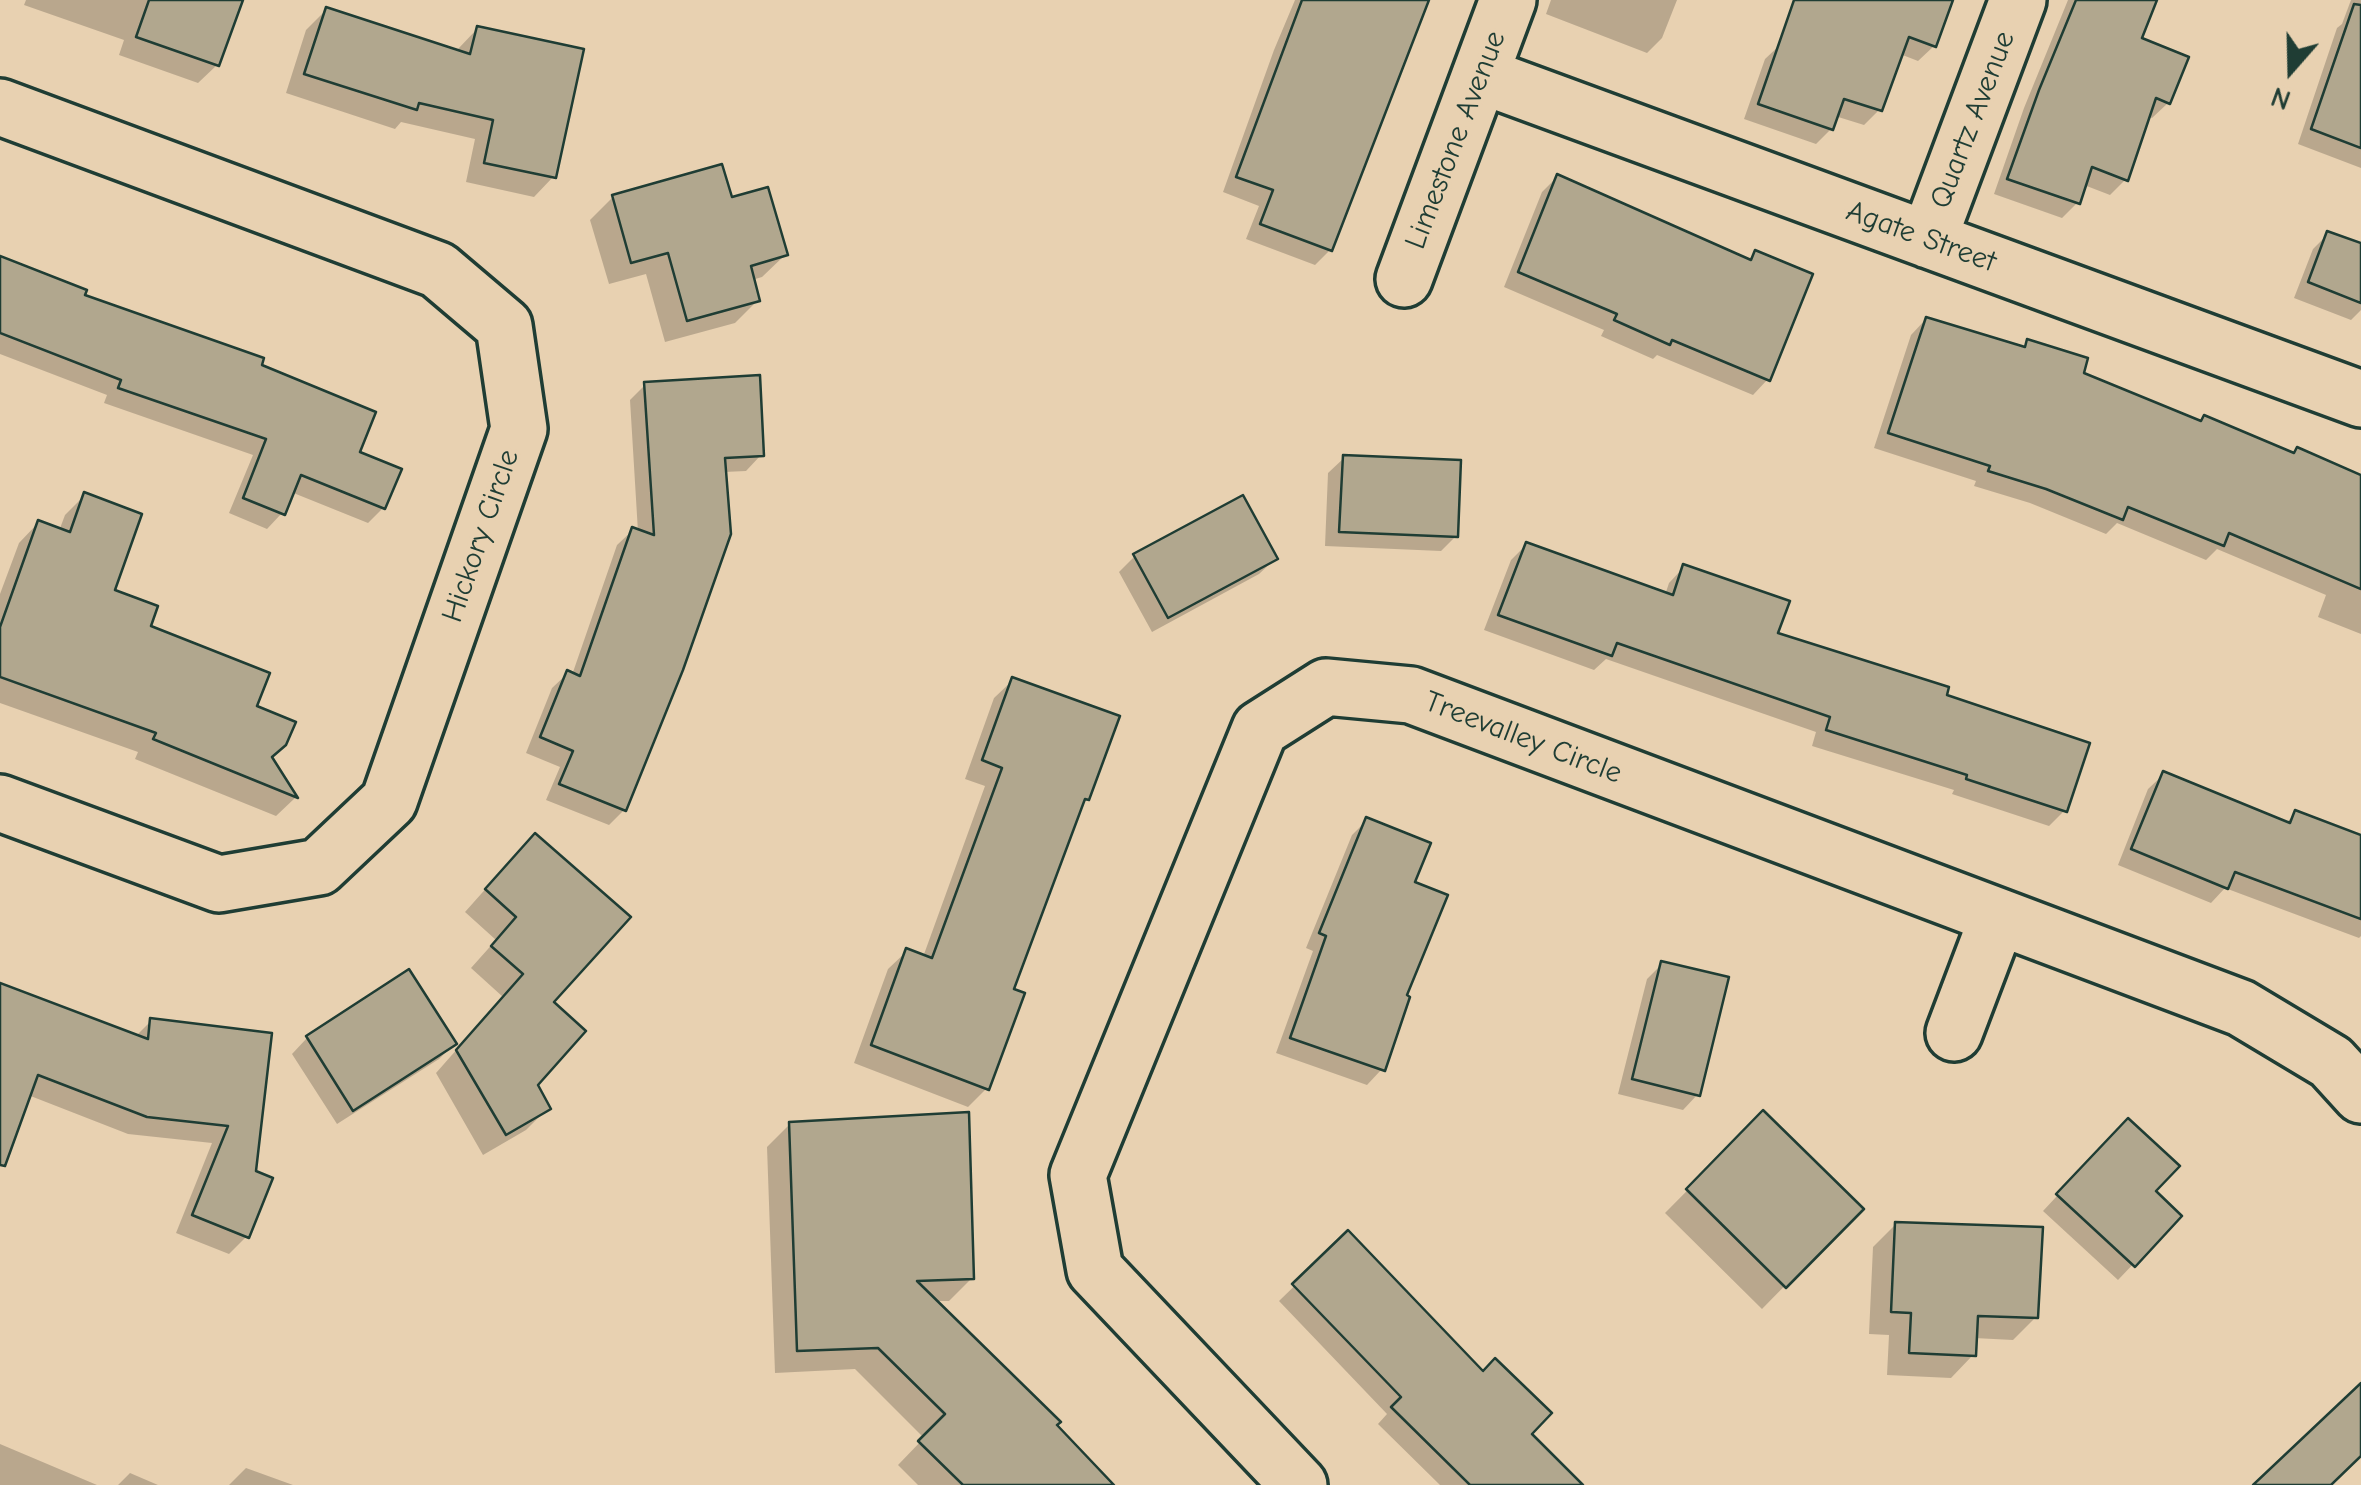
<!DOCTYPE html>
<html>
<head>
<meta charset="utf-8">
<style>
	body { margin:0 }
	#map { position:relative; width:2361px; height:1485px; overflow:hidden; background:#e8d1b1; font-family:"Comic Neue",sans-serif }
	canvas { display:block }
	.north { position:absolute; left:2241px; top:20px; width:100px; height:100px; -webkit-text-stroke:8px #e8d1b1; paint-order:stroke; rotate:200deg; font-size:28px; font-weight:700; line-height:40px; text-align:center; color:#1f3d34 }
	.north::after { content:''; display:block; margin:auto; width:35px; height:45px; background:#1f3d34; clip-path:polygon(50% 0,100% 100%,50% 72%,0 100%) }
</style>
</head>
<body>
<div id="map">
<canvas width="2361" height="1485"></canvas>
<div class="north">N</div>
</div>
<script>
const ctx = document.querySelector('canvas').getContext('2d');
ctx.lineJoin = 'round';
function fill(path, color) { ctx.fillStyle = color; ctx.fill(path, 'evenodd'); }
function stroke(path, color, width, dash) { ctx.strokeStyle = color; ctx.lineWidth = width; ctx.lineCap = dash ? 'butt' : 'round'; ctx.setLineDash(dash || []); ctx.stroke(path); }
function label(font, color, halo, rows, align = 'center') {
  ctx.font = font + ' "Comic Neue",sans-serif'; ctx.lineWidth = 8; ctx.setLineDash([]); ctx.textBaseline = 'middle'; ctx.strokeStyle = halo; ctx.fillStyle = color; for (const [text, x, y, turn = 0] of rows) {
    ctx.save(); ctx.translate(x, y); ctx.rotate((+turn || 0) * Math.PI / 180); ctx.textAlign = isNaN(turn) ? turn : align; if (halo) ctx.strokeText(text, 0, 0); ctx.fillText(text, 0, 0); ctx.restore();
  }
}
fill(new Path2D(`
	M 26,0 L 240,0 L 217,65 L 198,83 L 119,55 L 124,40 L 24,5 Z
	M 1295,0 L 1425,0 L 1330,250 L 1315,265 L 1246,239 L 1259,206 L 1223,192 L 1274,50 Z
	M 1551,0 L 1677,0 L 1662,38 L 1647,53 L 1546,14 Z
	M 1801,0 L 1950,0 L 1934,46 L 1918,61 L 1900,54 L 1879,110 L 1864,125 L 1835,116 L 1831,129 L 1816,144 L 1744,119 L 1765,59 L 1781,44 Z
	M 2068,0 L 2154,0 L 2139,39 L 2168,103 L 2152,118 L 2147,116 L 2126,179 L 2110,195 L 2084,185 L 2077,203 L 2062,218 L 1994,194 L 2024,108 Z
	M 2351,0 L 2361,0 L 2361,168 L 2298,144 L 2337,28 L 2342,24 Z
	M 326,10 L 457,52 L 458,49 L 477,29 L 553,177 L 534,197 L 466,182 L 475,139 L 401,122 L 395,129 L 286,93 L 306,30 Z
	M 1557,177 L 1747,261 L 1755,253 L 1768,379 L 1753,395 L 1657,355 L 1653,359 L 1601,336 L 1604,330 L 1504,287 L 1542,192 Z
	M 613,197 L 730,200 L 785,255 L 762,277 L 752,280 L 758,300 L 735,323 L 665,342 L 646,274 L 609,284 L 590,220 Z
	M 2328,234 L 2361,246 L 2361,310 L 2351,320 L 2294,298 L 2313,249 Z
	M 0,259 L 82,297 L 259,366 L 357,453 L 383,508 L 368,523 L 291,492 L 282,513 L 267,529 L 229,513 L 253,455 L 104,403 L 107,395 L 0,354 Z
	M 1926,319 L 2021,349 L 2028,342 L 2081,375 L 2199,423 L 2361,478 L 2361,634 L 2318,617 L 2326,595 L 2217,549 L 2206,560 L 2117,523 L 2106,534 L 2030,503 L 1974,486 L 1976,481 L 1874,448 L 1911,335 Z
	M 646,384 L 761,455 L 746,471 L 724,472 L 624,810 L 609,825 L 546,800 L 560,767 L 526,753 L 552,688 L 568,673 L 572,675 L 617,545 L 633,530 L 638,532 L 630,400 Z
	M 1344,458 L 1456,536 L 1441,551 L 1325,546 L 1328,473 Z
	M 85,495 L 112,591 L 148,627 L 254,708 L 269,758 L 295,798 L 276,816 L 135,759 L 138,752 L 0,703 L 0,594 L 19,543 L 38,523 L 59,531 L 65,515 Z
	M 1526,545 L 1665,595 L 1669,583 L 1684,567 L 1775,635 L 1944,697 L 2064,811 L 2049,826 L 1952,794 L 1954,790 L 1812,746 L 1816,732 L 1606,659 L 1594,670 L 1484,630 L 1511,560 Z
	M 1135,556 L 1275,559 L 1259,574 L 1152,632 L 1119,572 Z
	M 1013,680 L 1086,799 L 1081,804 L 1011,991 L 987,1088 L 968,1107 L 854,1063 L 888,969 L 907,951 L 923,957 L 985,786 L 965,779 L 994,698 Z
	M 2164,774 L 2285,824 L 2296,813 L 2361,838 L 2361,936 L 2359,938 L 2225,888 L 2211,903 L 2118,865 L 2148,789 Z
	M 1367,820 L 1412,884 L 1404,997 L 1382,1069 L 1367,1085 L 1276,1053 L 1313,951 L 1306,948 L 1352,835 Z
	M 514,857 L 550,1003 L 534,1085 L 548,1108 L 526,1130 L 483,1155 L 436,1073 L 503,997 L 471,968 L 496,940 L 465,912 Z
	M 1662,964 L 1698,1094 L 1683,1110 L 1618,1094 L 1647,979 Z
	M 408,973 L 454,1044 L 439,1059 L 337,1124 L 292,1054 L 307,1038 Z
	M 0,985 L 135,1037 L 151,1021 L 269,1035 L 247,1236 L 229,1254 L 176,1233 L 212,1143 L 128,1134 L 28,1095 L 0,1123 Z
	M 1763,1114 L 1860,1209 L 1762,1309 L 1665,1213 Z
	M 790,1124 L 972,1278 L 949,1301 L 934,1301 L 1111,1485 L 918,1485 L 898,1465 L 924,1438 L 855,1369 L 775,1373 L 767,1147 Z
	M 2113,1136 L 2153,1192 L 2179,1216 L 2118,1280 L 2043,1211 Z
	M 1896,1224 L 2036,1317 L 2013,1340 L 1974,1338 L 1973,1355 L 1951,1378 L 1887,1375 L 1889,1335 L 1869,1334 L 1873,1247 Z
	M 1348,1234 L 1528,1434 L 1580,1485 L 1440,1485 L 1378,1424 L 1387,1414 L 1279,1301 Z
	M 0,1444 L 97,1485 L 0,1485 Z
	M 246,1468 L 293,1485 L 229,1485 Z
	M 130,1473 L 158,1485 L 118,1485 Z`), '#0003');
const building = new Path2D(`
	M 149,0 L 243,0 L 219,66 L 136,37 Z
	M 1302,0 L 1429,0 L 1332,251 L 1260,224 L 1273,190 L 1236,177 Z
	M 1794,0 L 1953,0 L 1936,47 L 1909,37 L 1882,111 L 1844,99 L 1833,130 L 1758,104 Z
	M 2076,0 L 2157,0 L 2142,38 L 2189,57 L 2170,104 L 2156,98 L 2128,181 L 2092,167 L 2080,204 L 2007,179 L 2039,90 Z
	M 2354,4 L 2361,5 L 2361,148 L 2311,129 Z
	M 326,7 L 470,54 L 477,26 L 584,49 L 556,178 L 484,163 L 493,120 L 419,103 L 417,110 L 304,74 Z
	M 722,164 L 732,197 L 768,187 L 788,255 L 751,266 L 760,301 L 687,321 L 668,253 L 631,263 L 612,195 Z
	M 1557,174 L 1751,260 L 1755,250 L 1813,274 L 1770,381 L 1672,340 L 1670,345 L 1614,320 L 1617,314 L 1518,272 Z
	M 2327,231 L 2361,243 L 2361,303 L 2308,282 Z
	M 0,256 L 87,290 L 85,295 L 264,358 L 262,365 L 376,412 L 360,452 L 402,469 L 385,509 L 301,475 L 285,515 L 243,498 L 266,439 L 118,388 L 121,380 L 0,333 Z
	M 1926,317 L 2025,347 L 2027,339 L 2088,358 L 2084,373 L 2201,421 L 2204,415 L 2294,453 L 2297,447 L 2361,475 L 2361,589 L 2229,533 L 2224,546 L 2128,507 L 2123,520 L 2046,489 L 1988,471 L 1990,466 L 1888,433 Z
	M 760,375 L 764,456 L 725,458 L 731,534 L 683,670 L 626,811 L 559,784 L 573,751 L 540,737 L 567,670 L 580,676 L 632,527 L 654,535 L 644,382 Z
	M 1343,455 L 1461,460 L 1458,537 L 1339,532 Z
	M 84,492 L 142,514 L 115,590 L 158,606 L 151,626 L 270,673 L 257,706 L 296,722 L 286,745 L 272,757 L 298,798 L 153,739 L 156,733 L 0,677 L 0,627 L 38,520 L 70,532 Z
	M 1243,495 L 1278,559 L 1168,618 L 1133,554 Z
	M 1526,542 L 1673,595 L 1683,564 L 1790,601 L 1778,633 L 1949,687 L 1947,695 L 2090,743 L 2067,812 L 1966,779 L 1967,775 L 1826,730 L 1830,717 L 1617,643 L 1612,656 L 1498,615 Z
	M 1012,677 L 1120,716 L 1089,800 L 1085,799 L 1014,989 L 1025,993 L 989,1090 L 871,1045 L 906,948 L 932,958 L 1002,768 L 982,760 Z
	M 2163,771 L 2290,823 L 2295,810 L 2361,835 L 2361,919 L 2235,872 L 2228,889 L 2131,849 Z
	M 1366,817 L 1431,843 L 1415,882 L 1448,895 L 1407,995 L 1410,997 L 1385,1071 L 1290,1038 L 1326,936 L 1319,933 Z
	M 535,833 L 631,917 L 554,1002 L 586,1031 L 538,1085 L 551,1109 L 506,1135 L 456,1050 L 523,974 L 491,946 L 516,917 L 485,889 Z
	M 1661,961 L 1729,977 L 1700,1096 L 1632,1079 Z
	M 409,969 L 457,1044 L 353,1111 L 306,1036 Z
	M 0,983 L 148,1039 L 150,1018 L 272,1033 L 256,1171 L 273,1178 L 249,1238 L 192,1215 L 228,1126 L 147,1117 L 38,1075 L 5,1166 L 0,1165 Z
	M 1763,1110 L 1864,1209 L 1786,1288 L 1686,1189 Z
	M 969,1112 L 974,1279 L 917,1281 L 1061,1422 L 1057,1425 L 1114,1485 L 963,1485 L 918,1441 L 945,1414 L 878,1348 L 797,1351 L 789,1122 Z
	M 2128,1118 L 2180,1166 L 2156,1191 L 2182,1216 L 2135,1267 L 2056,1194 Z
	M 1895,1222 L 2043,1227 L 2038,1318 L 1978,1316 L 1976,1356 L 1909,1353 L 1911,1313 L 1891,1312 Z
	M 1348,1230 L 1483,1371 L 1495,1358 L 1552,1413 L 1532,1434 L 1583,1485 L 1470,1485 L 1391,1407 L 1401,1397 L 1292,1284 Z
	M 2361,1383 L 2361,1456 L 2331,1485 L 2253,1485 Z`);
fill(building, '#b1a78e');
stroke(building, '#1f3d34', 2.5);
const minor = new Path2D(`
	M 1480,75 L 2361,399
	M 0,107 L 438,270 L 504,326 L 519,429 L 389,801 L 319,867 L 219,884 L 0,803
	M 1928,240 L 2018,0
	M 1404,279 L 1508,0
	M 1954,1033 L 1998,917
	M 1299,1485 L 1095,1270 L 1078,1175 L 1260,729 L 1326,687 L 1411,695 L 2241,1008 L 2331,1062 L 2361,1095`);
stroke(minor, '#1f3d34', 62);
stroke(minor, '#e8d1b1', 55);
label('30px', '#1f3d34', '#e8d1b1', [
	["Quartz Avenue",1973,120,-69],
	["Limestone Avenue",1456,140,-69],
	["Agate Street",1921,237,20],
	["Hickory Circle",481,536,-71],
	["Treevalley Circle",1523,738,21]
]);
</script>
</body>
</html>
